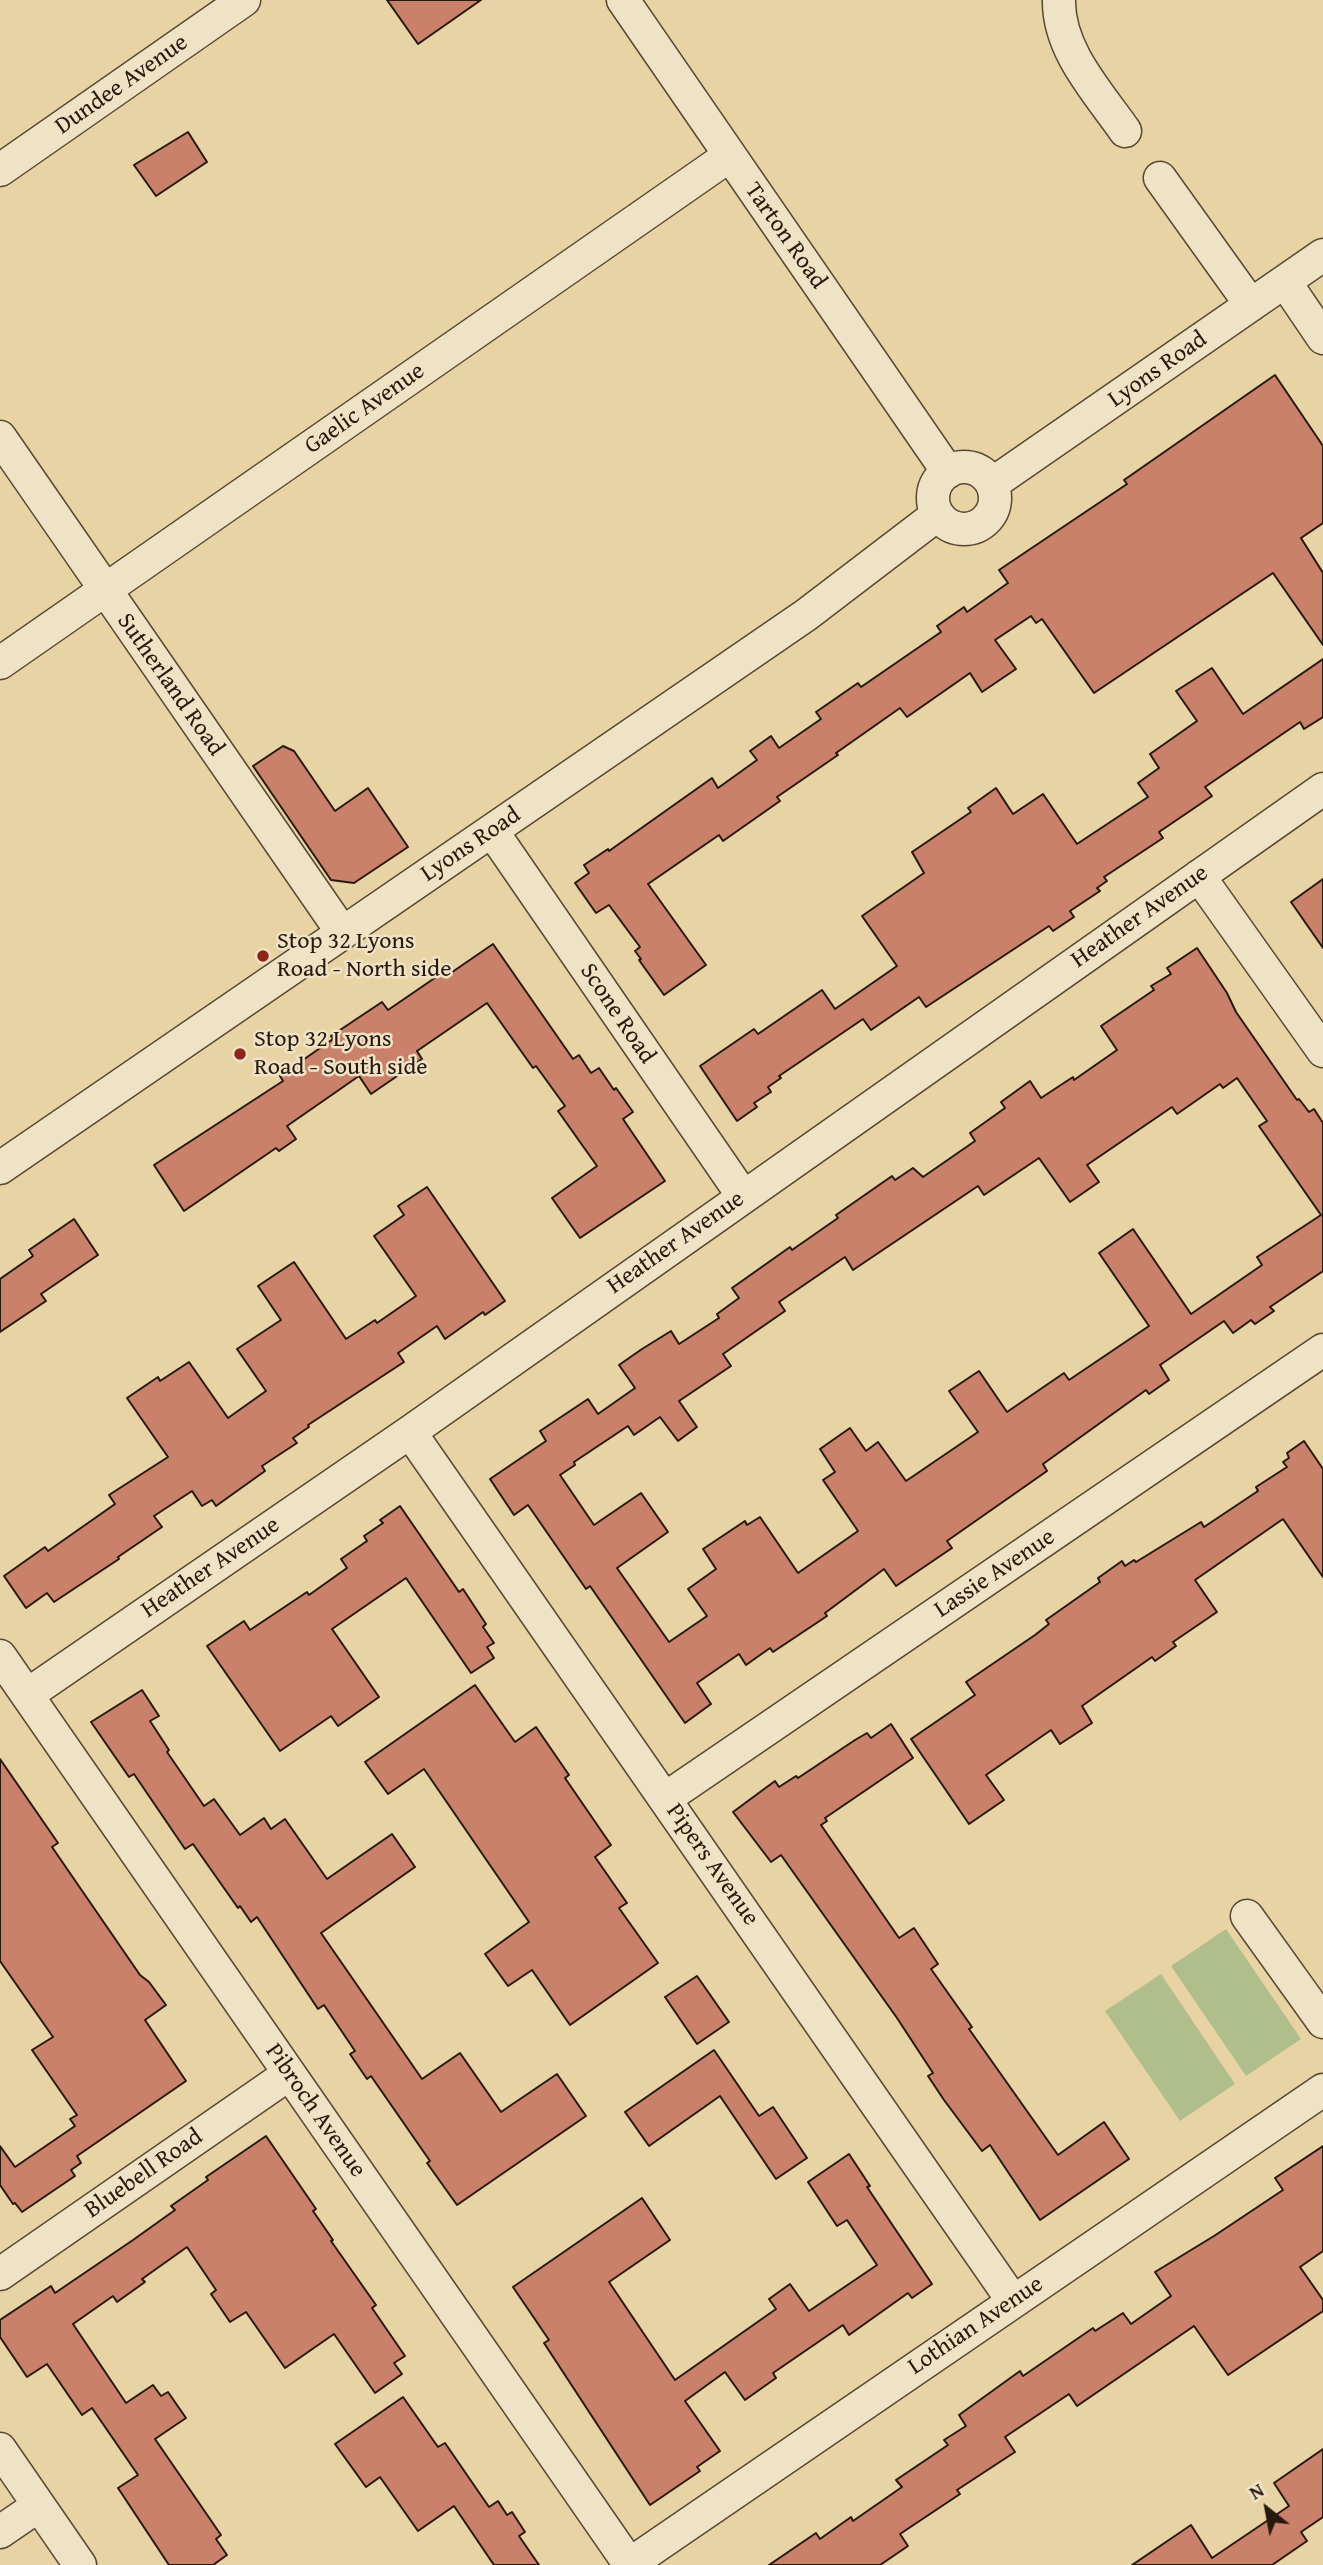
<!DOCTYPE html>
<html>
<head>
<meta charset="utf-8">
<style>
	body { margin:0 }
	#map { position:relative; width:1323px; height:2565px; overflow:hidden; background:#e8d3a5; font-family:"Gentium Book Plus",serif }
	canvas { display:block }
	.north { position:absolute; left:1232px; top:2474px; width:70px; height:70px; -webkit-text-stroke:5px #f0e2c4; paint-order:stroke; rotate:329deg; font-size:19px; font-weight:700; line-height:28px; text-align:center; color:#27190d }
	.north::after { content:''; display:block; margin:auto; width:24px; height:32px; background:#27190d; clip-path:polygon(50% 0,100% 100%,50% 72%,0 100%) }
</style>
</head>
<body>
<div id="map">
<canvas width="1323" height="2565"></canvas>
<div class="north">N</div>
</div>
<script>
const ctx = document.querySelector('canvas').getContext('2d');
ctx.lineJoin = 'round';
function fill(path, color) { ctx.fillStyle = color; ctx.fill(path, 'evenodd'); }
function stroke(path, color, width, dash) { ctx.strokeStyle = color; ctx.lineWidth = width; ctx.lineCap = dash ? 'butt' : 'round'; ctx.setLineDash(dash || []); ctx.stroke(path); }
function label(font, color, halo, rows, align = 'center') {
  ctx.font = font + ' "Gentium Book Plus",serif'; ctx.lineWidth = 5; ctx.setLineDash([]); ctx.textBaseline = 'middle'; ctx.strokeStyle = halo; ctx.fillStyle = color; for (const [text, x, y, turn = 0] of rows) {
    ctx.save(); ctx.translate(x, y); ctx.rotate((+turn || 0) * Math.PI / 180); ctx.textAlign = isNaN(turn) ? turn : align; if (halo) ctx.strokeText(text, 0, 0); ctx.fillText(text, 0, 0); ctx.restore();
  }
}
fill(new Path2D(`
	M 1226,1929 L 1301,2039 L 1246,2076 L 1171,1966 Z
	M 1161,1974 L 1235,2084 L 1180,2121 L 1105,2011 Z`), '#b0be8b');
const building = new Path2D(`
	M 387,0 L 481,0 L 418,44 Z
	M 188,132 L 207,162 L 156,196 L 134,165 Z
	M 1275,375 L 1323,446 L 1323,523 L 1301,538 L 1323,573 L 1323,645 L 1273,573 L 1094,693 L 1042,619 L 1036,623 L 1031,616 L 995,640 L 1016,669 L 982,692 L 970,673 L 907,717 L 900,708 L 836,753 L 838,755 L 777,797 L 780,801 L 723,841 L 719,835 L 648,884 L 706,965 L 664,995 L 639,960 L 641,959 L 635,951 L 640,947 L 609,905 L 596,913 L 575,883 L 589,873 L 584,865 L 608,849 L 609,851 L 712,778 L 718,788 L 757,760 L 750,751 L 771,736 L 779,748 L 821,719 L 816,712 L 858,683 L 861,687 L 941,632 L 937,626 L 964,607 L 967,612 L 1008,583 L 999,570 L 1127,484 L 1124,480 Z
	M 1323,659 L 1323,717 L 1304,729 L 1300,722 L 1205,787 L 1212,796 L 1159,832 L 1163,838 L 1104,877 L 1107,881 L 1097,888 L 1100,891 L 1070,911 L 1074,917 L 1053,931 L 1049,926 L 926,1007 L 919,997 L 871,1030 L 863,1019 L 779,1076 L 781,1078 L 768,1087 L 771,1092 L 754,1103 L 757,1107 L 737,1121 L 700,1066 L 754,1029 L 758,1034 L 822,990 L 835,1009 L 897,966 L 862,916 L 924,873 L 912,852 L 971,812 L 968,808 L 996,788 L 1013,814 L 1043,794 L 1077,844 L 1148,797 L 1138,783 L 1159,768 L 1150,754 L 1197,721 L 1176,691 L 1212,668 L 1243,714 Z
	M 283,746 L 294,751 L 335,811 L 368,788 L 408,847 L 354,883 L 331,880 L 253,766 Z
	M 1323,879 L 1323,948 L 1291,902 Z
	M 493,944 L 573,1059 L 579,1055 L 591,1073 L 599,1068 L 614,1090 L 616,1088 L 633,1112 L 623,1119 L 665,1181 L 580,1238 L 552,1198 L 597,1166 L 558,1111 L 565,1106 L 536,1066 L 533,1068 L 487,1003 L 417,1051 L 422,1059 L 371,1094 L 359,1076 L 287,1126 L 296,1139 L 279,1151 L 276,1148 L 184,1211 L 154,1165 L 283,1081 L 280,1076 L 333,1039 L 331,1036 L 382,1002 L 388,1010 L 442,973 L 445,977 Z
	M 1197,948 L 1227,993 L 1236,1012 L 1297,1100 L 1299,1099 L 1309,1112 L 1314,1109 L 1323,1123 L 1323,1271 L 1270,1307 L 1274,1311 L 1255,1324 L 1251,1320 L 1233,1333 L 1224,1321 L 1160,1365 L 1169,1380 L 1149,1394 L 1146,1390 L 1043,1464 L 1047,1471 L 947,1541 L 952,1548 L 896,1586 L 884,1569 L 825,1613 L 827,1616 L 773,1652 L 770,1648 L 746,1665 L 739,1654 L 697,1683 L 711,1704 L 685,1723 L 590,1586 L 586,1589 L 528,1505 L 514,1515 L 490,1479 L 546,1441 L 540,1431 L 588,1399 L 598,1414 L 635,1388 L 619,1365 L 642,1349 L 671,1331 L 679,1344 L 719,1318 L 717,1314 L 739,1298 L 732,1288 L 790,1247 L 792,1250 L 838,1218 L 836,1215 L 892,1176 L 895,1180 L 913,1168 L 923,1177 L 975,1141 L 970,1133 L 1005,1108 L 1001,1102 L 1030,1081 L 1041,1098 L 1073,1077 L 1074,1080 L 1117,1050 L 1101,1026 L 1154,990 L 1151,986 L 1171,974 L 1167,968 ZM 1237,1078 L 1267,1121 L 1259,1126 L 1321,1215 L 1257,1257 L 1262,1265 L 1191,1314 L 1133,1229 L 1099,1253 L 1149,1326 L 1069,1380 L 1064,1373 L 1007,1412 L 979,1371 L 949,1391 L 978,1432 L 906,1481 L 878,1442 L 866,1451 L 850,1428 L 820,1449 L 835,1472 L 823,1480 L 858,1531 L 798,1573 L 760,1517 L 747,1525 L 745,1521 L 703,1549 L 716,1569 L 688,1589 L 707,1616 L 669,1642 L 617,1568 L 668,1532 L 641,1493 L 594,1525 L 560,1475 L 575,1465 L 574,1462 L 628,1426 L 634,1435 L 660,1417 L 678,1441 L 697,1427 L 679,1401 L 731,1366 L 723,1354 L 785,1311 L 779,1302 L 845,1257 L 853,1270 L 978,1186 L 984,1195 L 1039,1158 L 1070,1202 L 1099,1182 L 1087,1165 L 1172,1107 L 1177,1114 L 1220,1084 L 1223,1088 Z
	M 427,1187 L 505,1301 L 485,1315 L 483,1312 L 445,1339 L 437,1326 L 398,1353 L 404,1362 L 308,1425 L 309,1427 L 293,1438 L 297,1443 L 262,1466 L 265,1471 L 216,1506 L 212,1500 L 202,1506 L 192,1491 L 154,1516 L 162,1527 L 118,1557 L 119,1559 L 54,1602 L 47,1593 L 26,1608 L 4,1576 L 45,1547 L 48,1551 L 115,1504 L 109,1495 L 168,1457 L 127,1398 L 158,1377 L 160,1381 L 189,1362 L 228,1418 L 266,1391 L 237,1349 L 281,1320 L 258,1286 L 294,1262 L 346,1339 L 375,1320 L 377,1323 L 416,1296 L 374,1236 L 404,1215 L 398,1206 Z
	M 74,1219 L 98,1255 L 41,1294 L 46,1301 L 0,1332 L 0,1279 L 33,1256 L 29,1250 Z
	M 1304,1441 L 1323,1469 L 1323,1577 L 1283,1519 L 1195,1580 L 1217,1612 L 1173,1642 L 1176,1646 L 1155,1661 L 1152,1657 L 1082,1706 L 1092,1723 L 1060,1744 L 1051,1730 L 986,1775 L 1004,1800 L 969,1824 L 911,1739 L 975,1695 L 966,1682 L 1035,1635 L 1049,1624 L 1046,1620 L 1100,1582 L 1098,1578 L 1122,1561 L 1125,1566 L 1134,1560 L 1136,1562 L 1201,1522 L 1204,1527 L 1258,1491 L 1256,1487 L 1287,1467 L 1283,1462 L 1289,1458 L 1287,1453 Z
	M 400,1506 L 459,1592 L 463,1589 L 486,1624 L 483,1627 L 494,1643 L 487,1647 L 494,1658 L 471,1673 L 406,1578 L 332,1629 L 379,1697 L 338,1726 L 331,1716 L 280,1751 L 207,1646 L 244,1621 L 250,1630 L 307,1592 L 309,1595 L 347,1568 L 341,1559 L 367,1541 L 364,1536 L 383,1523 L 380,1520 Z
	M 475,1685 L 515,1742 L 536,1727 L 569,1775 L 565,1778 L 611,1845 L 595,1857 L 627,1903 L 619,1908 L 658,1963 L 570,2025 L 532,1970 L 508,1986 L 485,1954 L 529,1922 L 424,1769 L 388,1794 L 365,1762 Z
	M 142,1690 L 159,1716 L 150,1721 L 169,1750 L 167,1752 L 204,1806 L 214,1799 L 240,1835 L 264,1818 L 271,1829 L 285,1819 L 327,1879 L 392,1834 L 415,1867 L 321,1933 L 422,2079 L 460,2053 L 501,2112 L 557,2074 L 586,2116 L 457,2205 L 427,2163 L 430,2161 L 371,2076 L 367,2079 L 350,2054 L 355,2051 L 324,2005 L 318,2009 L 257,1917 L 251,1922 L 240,1906 L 238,1908 L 193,1844 L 185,1849 L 134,1774 L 129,1777 L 91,1722 Z
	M 891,1724 L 913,1758 L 825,1818 L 827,1821 L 821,1825 L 899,1938 L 914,1928 L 938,1964 L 931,1969 L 972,2027 L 969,2029 L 1058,2155 L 1104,2122 L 1129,2159 L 1040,2220 L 990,2145 L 982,2151 L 944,2100 L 928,2076 L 933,2073 L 897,2018 L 781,1855 L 771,1862 L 733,1812 L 775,1781 L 779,1787 L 796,1776 L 798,1778 L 855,1740 L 867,1733 L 871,1738 Z
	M 0,1759 L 58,1843 L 52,1847 L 140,1975 L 149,1982 L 166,2005 L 145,2020 L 186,2081 L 77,2156 L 81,2163 L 71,2170 L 75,2176 L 22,2212 L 15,2203 L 13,2204 L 0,2185 L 0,2146 L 15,2167 L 75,2126 L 70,2119 L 77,2115 L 32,2050 L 53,2037 L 0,1961 Z
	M 697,1976 L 729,2022 L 697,2044 L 665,1997 Z
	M 714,2050 L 759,2116 L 773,2107 L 807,2158 L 776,2179 L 720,2096 L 649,2146 L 625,2112 Z
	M 266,2136 L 316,2209 L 313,2211 L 333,2240 L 331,2241 L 376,2305 L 372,2308 L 405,2356 L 394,2363 L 402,2374 L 375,2393 L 334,2334 L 285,2368 L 246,2312 L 230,2322 L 211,2294 L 216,2290 L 187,2247 L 142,2279 L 145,2282 L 117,2302 L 113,2296 L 73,2324 L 126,2403 L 153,2385 L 161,2396 L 168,2392 L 186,2418 L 155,2439 L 221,2535 L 216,2539 L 227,2555 L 213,2565 L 169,2565 L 118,2488 L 138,2475 L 92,2408 L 82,2415 L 47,2364 L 27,2377 L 0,2337 L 0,2320 L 51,2286 L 55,2293 L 133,2240 L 175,2210 L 171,2206 L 208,2180 L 206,2177 Z
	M 1323,2146 L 1323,2251 L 1300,2267 L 1323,2300 L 1323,2311 L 1228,2375 L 1194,2326 L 1077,2406 L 1069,2394 L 1005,2437 L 1015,2452 L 957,2490 L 960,2494 L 900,2534 L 908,2546 L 880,2565 L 769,2565 L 816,2533 L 820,2539 L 851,2517 L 853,2521 L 902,2487 L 896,2480 L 948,2445 L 944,2440 L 966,2426 L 959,2415 L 1020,2371 L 1023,2376 L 1093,2328 L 1095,2331 L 1123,2313 L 1131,2324 L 1171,2296 L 1155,2272 L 1214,2236 L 1283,2190 L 1275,2178 Z
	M 849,2154 L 870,2186 L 867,2187 L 932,2284 L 912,2298 L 908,2293 L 849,2335 L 843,2325 L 773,2373 L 776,2378 L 745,2400 L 725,2372 L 685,2401 L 720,2451 L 697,2467 L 700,2471 L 650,2505 L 544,2343 L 549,2340 L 513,2287 L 642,2198 L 670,2240 L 609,2282 L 675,2380 L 776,2309 L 769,2299 L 790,2284 L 809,2311 L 877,2265 L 847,2220 L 837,2226 L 808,2182 Z
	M 403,2397 L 438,2447 L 445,2443 L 489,2507 L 498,2501 L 507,2515 L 512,2512 L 525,2532 L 519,2536 L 539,2565 L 494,2565 L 454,2506 L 418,2531 L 380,2477 L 366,2487 L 335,2444 Z
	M 1323,2449 L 1323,2517 L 1301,2532 L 1307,2541 L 1272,2565 L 1132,2565 L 1191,2525 L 1212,2558 L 1289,2506 L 1274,2483 Z`);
fill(building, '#c98169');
stroke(building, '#27190d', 2);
const minor = new Path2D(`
	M 623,0 L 948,472
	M 1059,0 C 1058,50 1098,92 1125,131
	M 0,170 L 244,0
	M 1160,178 L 1251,305
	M 1285,282 L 1323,338
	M 0,437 L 342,932
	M933 498a31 31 0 1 1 62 0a31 31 0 1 1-62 0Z
	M 992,484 L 1323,255
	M 0,663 L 729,156
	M 492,831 L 743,1196
	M 1199,876 L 1323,1051
	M 0,1168 L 806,615 L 937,515
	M 410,1432 L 1013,2301
	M 0,1656 L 630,2565
	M 27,1695 L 410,1432 L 1323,789
	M 666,1798 L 1323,1350
	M 1247,1916 L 1323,2022
	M 0,2274 L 289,2074
	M 0,2449 L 80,2565
	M 0,2532 L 38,2506
	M 630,2564 L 1323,2090`);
stroke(minor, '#574833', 35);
stroke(minor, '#f0e2c4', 32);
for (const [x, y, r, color] of [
	[263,956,7,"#8f2418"],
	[240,1054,7,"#8f2418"]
]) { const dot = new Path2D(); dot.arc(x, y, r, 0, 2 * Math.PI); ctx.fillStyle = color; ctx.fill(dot); stroke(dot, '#f0e2c4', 2.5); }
label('24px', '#27190d', '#f0e2c4', [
	["Dundee Avenue",122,85,-35],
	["Tarton Road",785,236,55],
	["Lyons Road",1158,370,-35],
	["Gaelic Avenue",365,409,-35],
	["Sutherland Road",170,685,55],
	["Lyons Road",471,845,-34],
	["Heather Avenue",1140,917,-35],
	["Scone Road",617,1014,56],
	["Heather Avenue",676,1243,-35],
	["Heather Avenue",211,1568,-34],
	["Lassie Avenue",995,1574,-34],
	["Pipers Avenue",712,1865,55],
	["Pibroch Avenue",315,2111,55],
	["Bluebell Road",144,2174,-35],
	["Lothian Avenue",976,2326,-34]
]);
label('24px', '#27190d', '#f0e2c4', [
	["Stop 32 Lyons",277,942],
	["Road - North side",277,970],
	["Stop 32 Lyons",254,1040],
	["Road - South side",254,1068]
], 'left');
</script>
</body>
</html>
